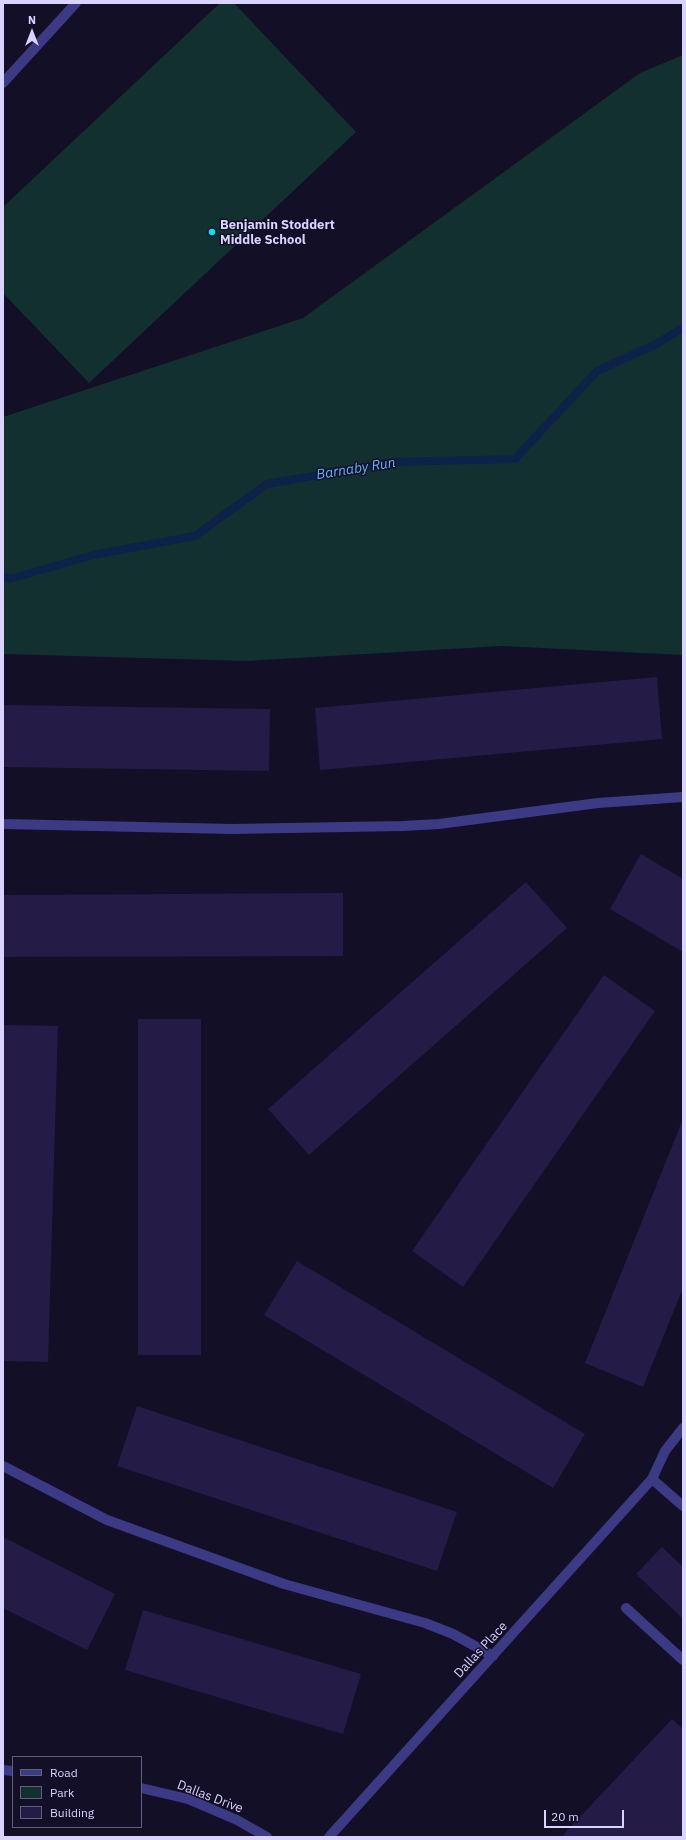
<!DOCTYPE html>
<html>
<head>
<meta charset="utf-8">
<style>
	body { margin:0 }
	#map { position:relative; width:686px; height:1840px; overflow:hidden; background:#130f26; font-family:"IBM Plex Sans",sans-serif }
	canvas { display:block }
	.frame { position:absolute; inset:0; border:4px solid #d9d4ff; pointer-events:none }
	.legend { position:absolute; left:12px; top:1756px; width:130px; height:72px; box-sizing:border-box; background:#130f26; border:1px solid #625e7d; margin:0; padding:5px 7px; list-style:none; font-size:12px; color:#d9d4ff }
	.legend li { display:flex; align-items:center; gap:8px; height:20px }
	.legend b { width:20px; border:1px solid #625e7d }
	.north { position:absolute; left:12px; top:12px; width:40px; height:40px; -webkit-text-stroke:3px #130f26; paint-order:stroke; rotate:0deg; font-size:11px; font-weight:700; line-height:16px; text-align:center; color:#d9d4ff }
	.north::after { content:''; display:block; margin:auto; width:14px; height:18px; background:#d9d4ff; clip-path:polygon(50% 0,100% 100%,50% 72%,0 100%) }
	.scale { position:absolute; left:544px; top:1810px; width:80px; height:18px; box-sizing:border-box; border:2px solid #d9d4ff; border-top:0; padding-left:5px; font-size:12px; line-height:14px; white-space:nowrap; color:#d9d4ff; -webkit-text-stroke:3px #130f26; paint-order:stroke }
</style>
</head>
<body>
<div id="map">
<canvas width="686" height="1840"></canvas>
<div class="frame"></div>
<ul class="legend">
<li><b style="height:5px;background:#3d3a85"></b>Road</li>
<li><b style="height:11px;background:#12302f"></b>Park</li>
<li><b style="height:11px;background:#241b47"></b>Building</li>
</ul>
<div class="north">N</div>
<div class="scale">20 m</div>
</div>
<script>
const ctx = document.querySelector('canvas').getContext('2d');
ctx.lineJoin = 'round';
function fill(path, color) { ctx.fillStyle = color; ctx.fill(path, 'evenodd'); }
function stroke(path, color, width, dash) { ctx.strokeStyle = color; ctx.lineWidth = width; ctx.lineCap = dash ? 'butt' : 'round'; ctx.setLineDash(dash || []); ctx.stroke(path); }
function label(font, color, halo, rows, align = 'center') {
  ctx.font = font + ' "IBM Plex Sans",sans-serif'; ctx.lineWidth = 3; ctx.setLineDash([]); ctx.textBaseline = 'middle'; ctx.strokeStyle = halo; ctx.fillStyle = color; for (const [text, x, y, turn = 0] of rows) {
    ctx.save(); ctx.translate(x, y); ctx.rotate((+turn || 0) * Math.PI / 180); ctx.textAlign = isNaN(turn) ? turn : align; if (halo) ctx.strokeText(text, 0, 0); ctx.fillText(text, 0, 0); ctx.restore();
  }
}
fill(new Path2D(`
	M 220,3 L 234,3 L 356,132 L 89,383 L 3,293 L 3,207 Z
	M 683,55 L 683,655 L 502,646 L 246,661 L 3,654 L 3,417 L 303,318 L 640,73 Z`), '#12302f');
stroke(new Path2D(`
	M 3,576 L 10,579 L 93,555 L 195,536 L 267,484 L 393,462 L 515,459 L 597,371 L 656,344 L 683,328`), '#0c2248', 8);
fill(new Path2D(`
	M 657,677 L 662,739 L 320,770 L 315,708 Z
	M 3,705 L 270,709 L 269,771 L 3,767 Z
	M 641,854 L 683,879 L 683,952 L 610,909 Z
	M 526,882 L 567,928 L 309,1155 L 268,1109 Z
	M 343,893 L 343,956 L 3,957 L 3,895 Z
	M 604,975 L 655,1011 L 463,1287 L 412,1251 Z
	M 138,1019 L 201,1019 L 201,1355 L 138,1355 Z
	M 3,1025 L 58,1026 L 48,1362 L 3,1361 Z
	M 683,1119 L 683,1288 L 643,1387 L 585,1363 Z
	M 297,1261 L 585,1434 L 553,1488 L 264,1315 Z
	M 137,1406 L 457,1512 L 437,1571 L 117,1466 Z
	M 3,1537 L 115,1594 L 87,1650 L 3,1608 Z
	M 662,1547 L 683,1567 L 683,1619 L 636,1574 Z
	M 143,1610 L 361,1674 L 343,1734 L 125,1670 Z
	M 672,1719 L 683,1729 L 683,1837 L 566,1837 L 563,1835 Z`), '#241b47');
stroke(new Path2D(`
	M 3,83 L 76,3
	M 3,824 L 232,829 L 402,826 L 439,824 L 598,803 L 683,797
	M 3,1466 L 107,1520 L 284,1584 L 425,1623 L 453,1634 L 493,1656
	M 652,1479 L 683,1506
	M 626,1608 L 683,1660
	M 3,1770 L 13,1771
	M 141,1788 L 188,1799 L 237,1820 L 267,1837
	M 329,1837 L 652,1479 L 665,1451 L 683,1428`), '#3d3a85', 10);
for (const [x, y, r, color] of [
	[212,232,4,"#00e5ff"]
]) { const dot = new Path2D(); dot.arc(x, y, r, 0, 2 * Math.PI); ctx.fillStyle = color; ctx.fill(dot); stroke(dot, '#130f26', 1.5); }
label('bold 13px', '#d9d4ff', '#130f26', [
	["Benjamin Stoddert",220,225],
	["Middle School",220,240]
], 'left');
label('13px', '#d9d4ff', '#130f26', [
	["Dallas Place",481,1650,-47],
	["Dallas Drive",210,1797,21]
]);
label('italic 14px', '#62b6ff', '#130f26', [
	["Barnaby Run",356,469,-9]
]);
</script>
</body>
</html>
